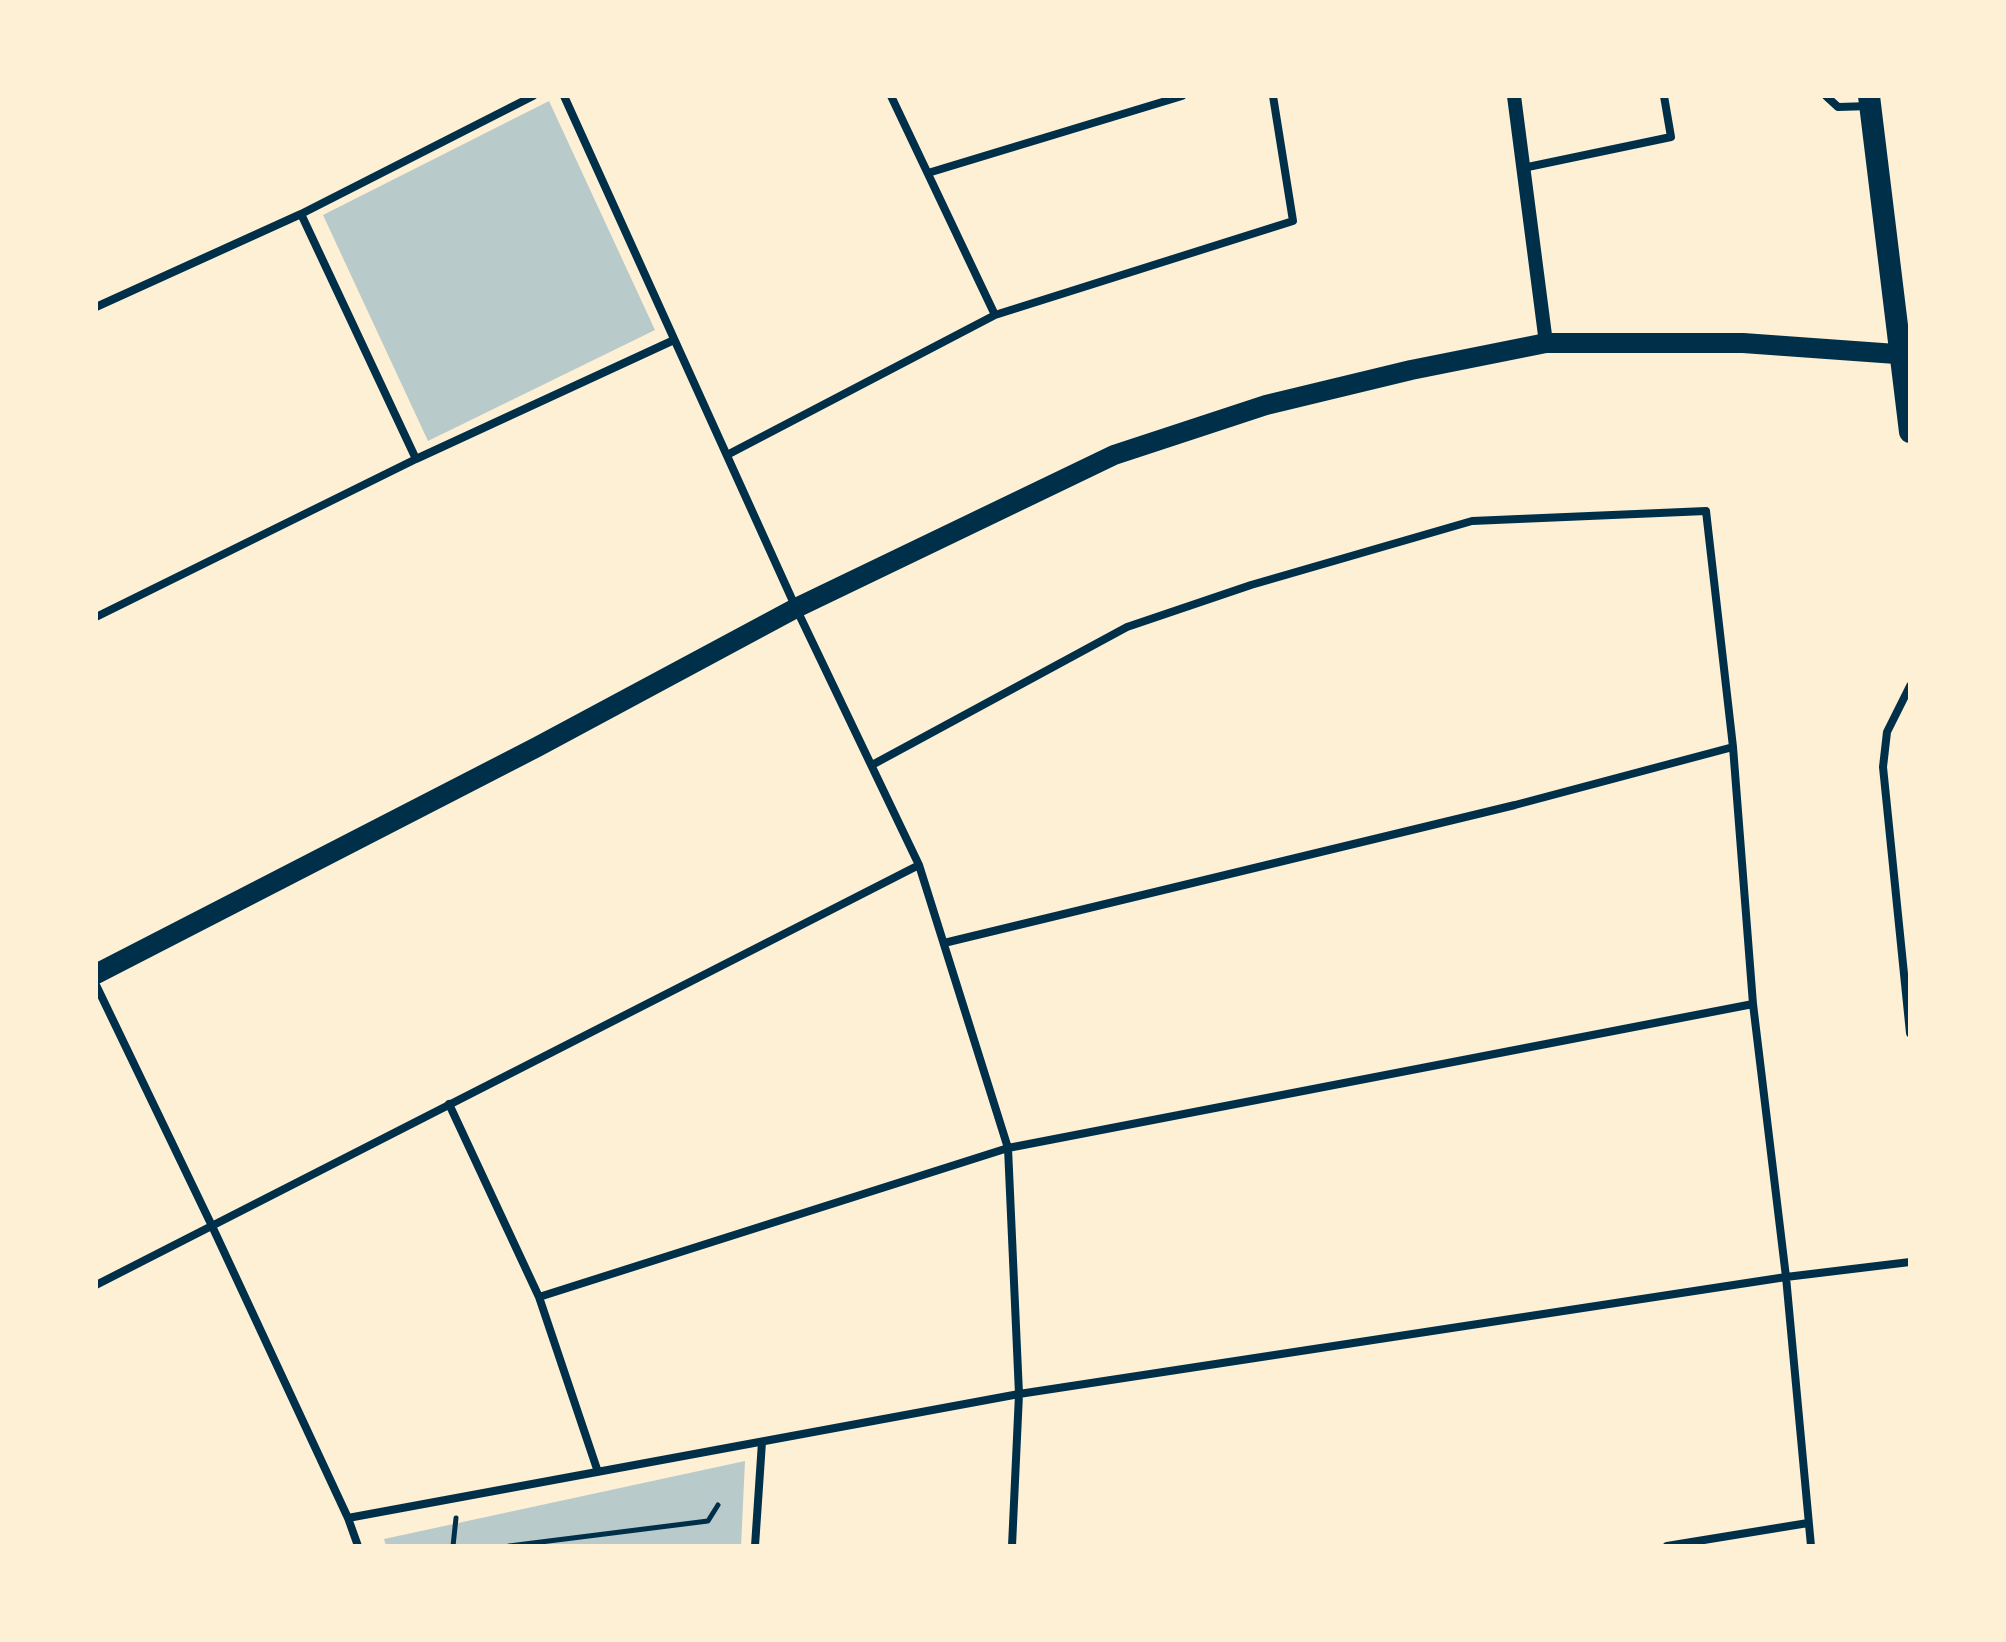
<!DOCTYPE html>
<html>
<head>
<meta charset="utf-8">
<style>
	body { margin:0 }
	#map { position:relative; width:2006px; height:1642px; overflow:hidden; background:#fdf0d5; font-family:"PT Sans Narrow",sans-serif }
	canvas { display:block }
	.frame { position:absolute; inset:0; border:98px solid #fdf0d5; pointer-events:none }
</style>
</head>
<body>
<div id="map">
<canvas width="2006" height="1642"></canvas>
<div class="frame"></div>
</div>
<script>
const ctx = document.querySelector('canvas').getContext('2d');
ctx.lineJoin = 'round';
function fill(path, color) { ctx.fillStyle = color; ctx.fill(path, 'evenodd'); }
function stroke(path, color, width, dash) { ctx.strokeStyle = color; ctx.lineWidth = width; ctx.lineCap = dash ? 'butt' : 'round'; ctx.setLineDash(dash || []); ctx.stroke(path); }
fill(new Path2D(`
	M 549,101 L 655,330 L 428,441 L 323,215 Z
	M 745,1461 L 741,1546 L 386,1546 L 384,1539 Z`), '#b9caca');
stroke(new Path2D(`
	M 453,1546 L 456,1518
	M 509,1546 L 708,1521 L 718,1505`), '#003049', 5);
stroke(new Path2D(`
	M 564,96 L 796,608 L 919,865 L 1008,1148 L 1019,1394 L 1012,1546
	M 1826,96 L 1838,107 L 1870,106
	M 1523,168 L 1671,137 L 1664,96
	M 928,173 L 1182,96
	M 301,214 L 416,459
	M 96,307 L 301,214 L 533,96
	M 995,315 L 1293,221 L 1273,96
	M 727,455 L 995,315 L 891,96
	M 96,617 L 416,459 L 674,340
	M 1910,686 L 1887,732 L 1883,767 L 1910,1033
	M 872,765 L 1127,627 L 1251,585 L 1472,521 L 1706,511 L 1733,747 L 1753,1004 L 1786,1277 L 1811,1546
	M 944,943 L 1515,805 L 1733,747
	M 96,985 L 212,1226 L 348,1518 L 358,1546
	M 449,1104 L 539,1297 L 598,1472
	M 96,1285 L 919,865
	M 539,1297 L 1008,1148 L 1753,1004
	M 348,1518 L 1019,1394 L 1786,1277 L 1910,1262
	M 755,1546 L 762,1442
	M 1667,1546 L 1808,1523`), '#003049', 8);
stroke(new Path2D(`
	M 1514,96 L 1546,343`), '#003049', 14);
stroke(new Path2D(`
	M 96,974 L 537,747 L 796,608 L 1114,455 L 1266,405 L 1411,370 L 1546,343 L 1743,343 L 1910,355`), '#003049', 20);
stroke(new Path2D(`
	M 1869,96 L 1910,432`), '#003049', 22);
</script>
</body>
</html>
